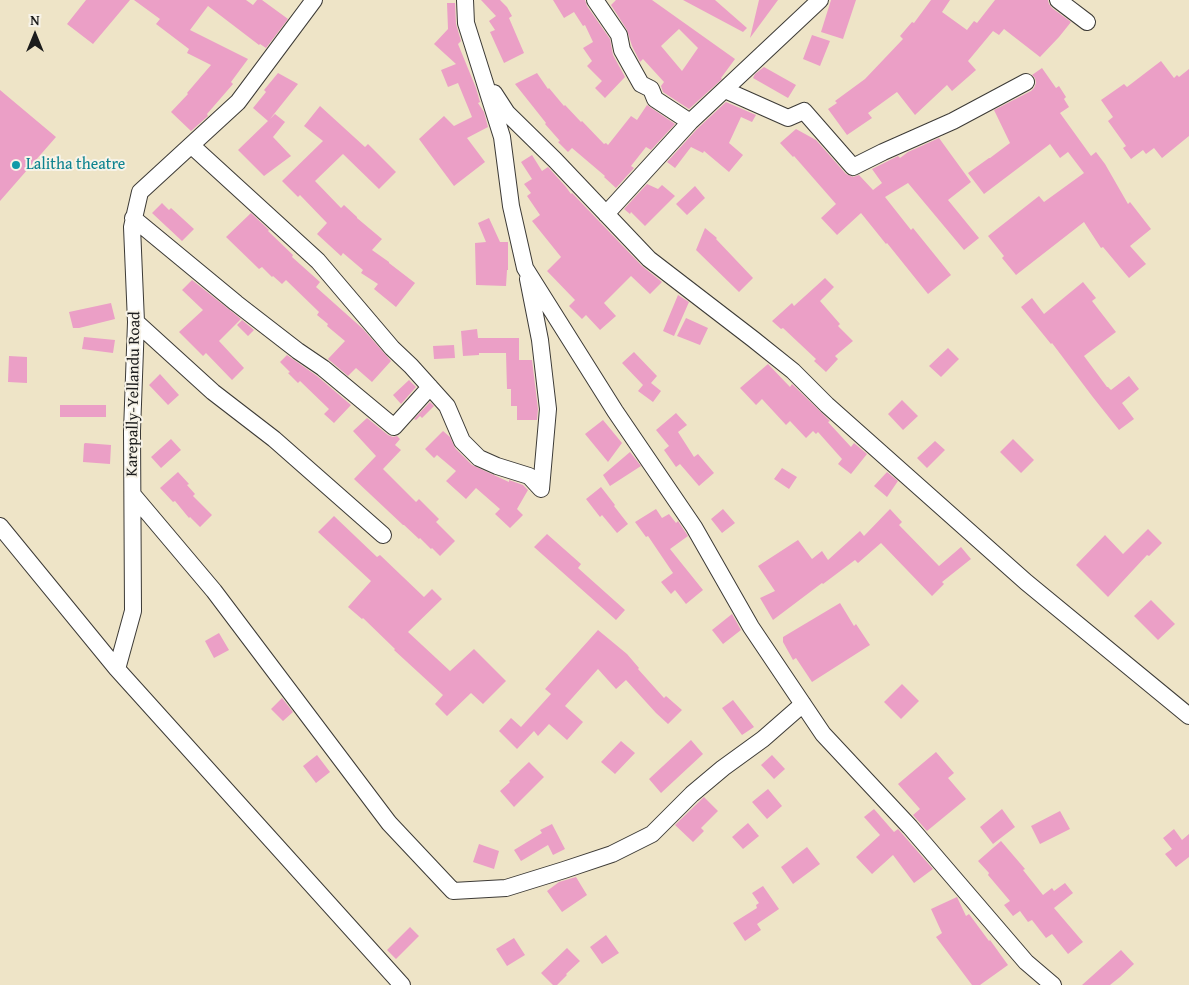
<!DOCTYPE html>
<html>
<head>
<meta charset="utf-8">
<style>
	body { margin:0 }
	#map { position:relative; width:1189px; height:985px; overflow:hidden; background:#eee4c7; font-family:"Gentium Book Plus",serif }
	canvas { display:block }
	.north { position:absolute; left:10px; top:10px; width:50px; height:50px; -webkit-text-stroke:4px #f7f3e8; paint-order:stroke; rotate:0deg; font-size:14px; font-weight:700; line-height:20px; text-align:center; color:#1c1c1c }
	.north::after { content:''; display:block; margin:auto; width:18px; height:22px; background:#1c1c1c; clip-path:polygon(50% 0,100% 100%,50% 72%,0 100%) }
</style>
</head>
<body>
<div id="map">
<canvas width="1189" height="985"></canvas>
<div class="north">N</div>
</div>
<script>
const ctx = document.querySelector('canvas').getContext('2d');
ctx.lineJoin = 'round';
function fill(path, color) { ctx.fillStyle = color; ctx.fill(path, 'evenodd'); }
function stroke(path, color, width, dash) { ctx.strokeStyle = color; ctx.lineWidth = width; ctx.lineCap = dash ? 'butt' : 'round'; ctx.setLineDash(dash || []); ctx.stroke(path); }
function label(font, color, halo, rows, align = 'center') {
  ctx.font = font + ' "Gentium Book Plus",serif'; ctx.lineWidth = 4; ctx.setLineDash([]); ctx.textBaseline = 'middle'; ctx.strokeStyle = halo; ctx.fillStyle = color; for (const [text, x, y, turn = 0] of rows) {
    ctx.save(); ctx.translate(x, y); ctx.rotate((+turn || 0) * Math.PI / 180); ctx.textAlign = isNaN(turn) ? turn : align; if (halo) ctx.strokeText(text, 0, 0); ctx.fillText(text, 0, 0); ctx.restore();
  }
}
fill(new Path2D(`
	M 86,0 L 130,0 L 93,44 L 67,24 Z
	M 134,0 L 246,0 L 253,5 L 257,0 L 262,0 L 288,19 L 266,48 L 260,44 L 259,45 L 208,6 L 190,30 L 248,59 L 231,82 L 233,84 L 207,114 L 208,116 L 191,131 L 171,112 L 188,94 L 187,93 L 211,65 L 187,53 L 189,49 L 156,24 L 160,19 Z
	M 481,0 L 500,0 L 507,7 L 512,16 L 509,18 L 524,53 L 504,63 L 490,32 L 495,30 L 489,21 L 496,16 Z
	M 553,0 L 585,0 L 587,6 L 610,39 L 613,55 L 625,77 L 605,98 L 595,88 L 602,81 L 587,66 L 592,61 L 583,48 L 593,42 L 585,25 L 583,26 L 574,12 L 564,18 Z
	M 616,0 L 652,0 L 735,59 L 721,78 L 722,79 L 689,109 L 663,92 L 661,86 L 664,82 L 643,59 L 640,62 L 632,46 L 627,30 L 611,5 ZM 679,29 L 698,48 L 682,71 L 661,46 Z
	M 683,0 L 715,0 L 747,28 L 743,32 Z
	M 759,0 L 778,0 L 750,38 Z
	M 831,0 L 856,0 L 843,39 L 821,32 Z
	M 931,0 L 950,0 L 942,12 L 967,30 L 974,21 L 977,23 L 995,0 L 1048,0 L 1049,4 L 1052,8 L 1071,22 L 1059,37 L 1040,57 L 1004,29 L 999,35 L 993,31 L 968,61 L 976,70 L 952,91 L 947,85 L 915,115 L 897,92 L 868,113 L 872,118 L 847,135 L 828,109 L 837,103 L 835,101 L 865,79 L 903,39 L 900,36 L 912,22 L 914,23 Z
	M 447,3 L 455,3 L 456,24 L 461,41 L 458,44 L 476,88 L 480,102 L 478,103 L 484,112 L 488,127 L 467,138 L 485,162 L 454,186 L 419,139 L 444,116 L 454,126 L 472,117 L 458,83 L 448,87 L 441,70 L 456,64 L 434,44 L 448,29 Z
	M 812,35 L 830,41 L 820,66 L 803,59 Z
	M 1161,61 L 1174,78 L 1177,75 L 1179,77 L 1189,69 L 1189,136 L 1162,158 L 1154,148 L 1146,154 L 1143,150 L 1131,159 L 1123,148 L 1126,146 L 1108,121 L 1113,117 L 1101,100 L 1124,84 L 1127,87 Z
	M 764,67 L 796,85 L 788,98 L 753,78 L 755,74 Z
	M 1042,68 L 1056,88 L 1059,86 L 1066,97 L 1064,99 L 1069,107 L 1060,113 L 1091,156 L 1096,152 L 1105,164 L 1128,204 L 1130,202 L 1151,229 L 1130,246 L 1146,264 L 1129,278 L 1103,247 L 1101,248 L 1084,222 L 1016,275 L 1002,258 L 1004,256 L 988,236 L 1039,196 L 1044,202 L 1084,173 L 1068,152 L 1060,158 L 1050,144 L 984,194 L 968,173 L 989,158 L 990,158 L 1010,143 L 994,110 L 1031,91 L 1034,88 L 1036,83 L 1035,78 L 1032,75 Z
	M 278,73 L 298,84 L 270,119 L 275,114 L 285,122 L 273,137 L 291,156 L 264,176 L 238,150 L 268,121 L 253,108 L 266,92 L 264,90 Z
	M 537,73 L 548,89 L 549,88 L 564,106 L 565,105 L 581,122 L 582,121 L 604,144 L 606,143 L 608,145 L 631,116 L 637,120 L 647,105 L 675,124 L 651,150 L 646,147 L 631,166 L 634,168 L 616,188 L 604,177 L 605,176 L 572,148 L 568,152 L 558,142 L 560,141 L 545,124 L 546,123 L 515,84 Z
	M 0,90 L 56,137 L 0,201 Z
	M 726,102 L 756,115 L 752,122 L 741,117 L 729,143 L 743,155 L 729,172 L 704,151 L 703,153 L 691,147 L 675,168 L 667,162 L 697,129 Z
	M 320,106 L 365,147 L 368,144 L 396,172 L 379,189 L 343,154 L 315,181 L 341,208 L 344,205 L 357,217 L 357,218 L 382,239 L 372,250 L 389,262 L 389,263 L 415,283 L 396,307 L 374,289 L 378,284 L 361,273 L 363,270 L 343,253 L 341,256 L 317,234 L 327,223 L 300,195 L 298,197 L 282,181 L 323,141 L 304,126 Z
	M 796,129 L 816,140 L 846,174 L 853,177 L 859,175 L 873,190 L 882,183 L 872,169 L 898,156 L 900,158 L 908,152 L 939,138 L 971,182 L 948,200 L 979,238 L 964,250 L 908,183 L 885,197 L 911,230 L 913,228 L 951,275 L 928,294 L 887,243 L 886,244 L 861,213 L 837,235 L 821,218 L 836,204 L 794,156 L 793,157 L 780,143 Z
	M 532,155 L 542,171 L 548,167 L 566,187 L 571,194 L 572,193 L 642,266 L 662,282 L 650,294 L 631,276 L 604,303 L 616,316 L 600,330 L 586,315 L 582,319 L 569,306 L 575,300 L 547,271 L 561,257 L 532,221 L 540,215 L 527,196 L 531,193 L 524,184 L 532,179 L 521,162 Z
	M 647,184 L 658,189 L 662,185 L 675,196 L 645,226 L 631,212 L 630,214 L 624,209 Z
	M 695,186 L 705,198 L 687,215 L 676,204 Z
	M 162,203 L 169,210 L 171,208 L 194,229 L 182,241 L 152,213 Z
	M 251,213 L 269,230 L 268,231 L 293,255 L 292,257 L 320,282 L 316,287 L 363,329 L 391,361 L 372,382 L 356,368 L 348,376 L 328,359 L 345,341 L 327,326 L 328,324 L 317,315 L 319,312 L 286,280 L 282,284 L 273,276 L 272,277 L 262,267 L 259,269 L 226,237 Z
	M 489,218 L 500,242 L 508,242 L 508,270 L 507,270 L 506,286 L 476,285 L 475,243 L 486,242 L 478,223 Z
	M 705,228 L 717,238 L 716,239 L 753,278 L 739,292 L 696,250 Z
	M 825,278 L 834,287 L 820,301 L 840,324 L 838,326 L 853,341 L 835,356 L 838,359 L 826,372 L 814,361 L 816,359 L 783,328 L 781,329 L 772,321 L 792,303 L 794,306 Z
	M 192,280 L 241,319 L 219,341 L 244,368 L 232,380 L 206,353 L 203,356 L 179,332 L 203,310 L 182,290 Z
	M 1083,282 L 1096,298 L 1092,301 L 1116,332 L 1084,356 L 1107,387 L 1108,387 L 1111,390 L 1129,376 L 1139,389 L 1122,403 L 1134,419 L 1119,430 L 1092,396 L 1052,343 L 1051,344 L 1021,307 L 1032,298 L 1044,314 Z
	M 678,295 L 689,302 L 674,336 L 663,331 Z
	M 111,303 L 115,319 L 79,328 L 73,328 L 69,312 Z
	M 686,318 L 708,328 L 700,345 L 677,336 Z
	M 242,320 L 254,330 L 248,336 L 237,325 Z
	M 477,329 L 478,338 L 519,338 L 519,360 L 532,360 L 538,409 L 537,420 L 517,420 L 517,406 L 511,406 L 511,389 L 507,389 L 506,353 L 479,353 L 479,355 L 463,356 L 461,331 Z
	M 84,337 L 115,340 L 113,353 L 82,349 Z
	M 454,345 L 455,358 L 434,359 L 433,346 Z
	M 948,348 L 959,359 L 941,377 L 929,366 Z
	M 634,352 L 657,376 L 651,383 L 661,391 L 653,402 L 638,391 L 643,385 L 622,363 Z
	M 287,355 L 317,376 L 351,405 L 334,423 L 324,414 L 329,409 L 300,381 L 298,383 L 288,373 L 290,372 L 280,362 Z
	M 9,356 L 27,357 L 27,383 L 8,382 Z
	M 768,364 L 790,387 L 792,384 L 830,421 L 828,422 L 851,447 L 854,443 L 867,454 L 851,474 L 838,464 L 842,459 L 818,432 L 816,434 L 813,431 L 806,438 L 790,421 L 786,425 L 762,399 L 756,405 L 740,388 Z
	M 160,374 L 179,395 L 168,405 L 149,385 Z
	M 409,380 L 416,387 L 401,404 L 393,395 Z
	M 902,400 L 918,416 L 903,430 L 888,414 Z
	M 430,402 L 434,406 L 422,418 L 420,416 L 416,420 L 414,419 Z
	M 60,405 L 106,405 L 106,417 L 60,417 Z
	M 676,413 L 687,425 L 678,432 L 694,457 L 698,454 L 714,473 L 699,486 L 680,464 L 676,467 L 664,450 L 669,446 L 656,430 Z
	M 367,418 L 388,435 L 393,437 L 397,436 L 400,439 L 395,445 L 401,450 L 383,469 L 416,502 L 419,499 L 439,519 L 436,522 L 455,541 L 440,556 L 432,548 L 431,549 L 420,538 L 419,539 L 404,525 L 403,525 L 354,479 L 376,456 L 353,431 Z
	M 603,420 L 622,443 L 608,462 L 585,434 Z
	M 443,431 L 450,437 L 455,448 L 472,465 L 509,482 L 509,480 L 523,485 L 528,490 L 517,509 L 523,515 L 510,528 L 495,514 L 500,509 L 476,488 L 466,499 L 446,481 L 456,471 L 437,455 L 434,458 L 425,449 Z
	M 171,439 L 181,450 L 161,468 L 151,457 Z
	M 1013,439 L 1034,460 L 1021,473 L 1000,452 Z
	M 935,441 L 945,450 L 927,468 L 917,458 Z
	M 85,443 L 111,445 L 110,464 L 83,462 L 84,444 Z
	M 630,452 L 641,466 L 610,486 L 603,475 Z
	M 782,468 L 797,477 L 789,489 L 774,479 Z
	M 178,472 L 189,484 L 187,485 L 195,494 L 193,496 L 212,515 L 200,527 L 190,517 L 189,518 L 175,501 L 173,502 L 160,488 Z
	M 887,472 L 898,481 L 887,497 L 874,486 Z
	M 601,487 L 615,505 L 614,506 L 628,524 L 617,533 L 602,515 L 600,517 L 586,499 Z
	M 656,509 L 662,518 L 669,514 L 676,523 L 678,521 L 688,536 L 670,549 L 703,590 L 686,604 L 675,590 L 671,594 L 661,582 L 673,573 L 648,536 L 646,537 L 635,522 Z
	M 723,509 L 735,523 L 722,533 L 711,519 Z
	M 890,509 L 902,522 L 899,525 L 939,566 L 961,547 L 971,559 L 942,582 L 944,584 L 932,596 L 881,543 L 858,563 L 855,560 L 823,584 L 822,583 L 773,620 L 760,598 L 775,591 L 758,566 L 798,540 L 812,559 L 822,551 L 828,560 L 860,531 L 864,536 Z
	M 334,516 L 377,557 L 380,555 L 424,597 L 432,589 L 442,599 L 408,632 L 450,671 L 474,649 L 506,681 L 483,704 L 471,693 L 447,716 L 435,704 L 443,695 L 394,650 L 395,649 L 363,618 L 362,619 L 348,607 L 371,581 L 318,532 Z
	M 1148,529 L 1162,543 L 1149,556 L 1147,555 L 1108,597 L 1076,565 L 1105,535 L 1123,554 Z
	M 547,534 L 581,564 L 578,568 L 625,610 L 616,620 L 534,547 Z
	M 1151,600 L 1175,624 L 1158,640 L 1134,616 Z
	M 840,603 L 854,626 L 856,624 L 870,645 L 812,682 L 796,658 L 793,660 L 783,642 L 783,637 Z
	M 732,614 L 741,630 L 723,644 L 712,630 Z
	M 598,630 L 627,654 L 639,668 L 638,669 L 664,698 L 666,696 L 682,710 L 668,724 L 656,713 L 626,680 L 616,689 L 598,669 L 565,706 L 583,722 L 567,740 L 549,724 L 538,736 L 534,731 L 517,749 L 499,731 L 511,718 L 521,727 L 551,694 L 545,689 Z
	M 219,633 L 229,650 L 214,658 L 205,641 Z
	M 902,684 L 919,701 L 901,719 L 884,702 Z
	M 282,698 L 293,712 L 283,721 L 271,709 Z
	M 733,700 L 754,727 L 742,735 L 722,708 Z
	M 691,740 L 703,754 L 661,793 L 649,779 Z
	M 621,741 L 635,753 L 615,774 L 601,762 Z
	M 936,752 L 954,773 L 948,778 L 966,799 L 927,831 L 913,815 L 920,809 L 898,784 Z
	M 317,755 L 330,772 L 316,783 L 303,766 Z
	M 772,755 L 785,769 L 774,779 L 761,765 Z
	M 529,762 L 544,777 L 514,807 L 500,791 L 510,782 L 509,781 Z
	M 768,789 L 782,806 L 767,819 L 752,802 Z
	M 704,797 L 718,811 L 701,828 L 704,831 L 693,842 L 675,825 Z
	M 874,809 L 894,832 L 898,829 L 933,869 L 914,883 L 893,855 L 872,874 L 856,857 L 880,835 L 864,817 Z
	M 1002,809 L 1015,827 L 993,844 L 980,827 Z
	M 1060,811 L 1070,829 L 1040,844 L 1031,826 Z
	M 748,823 L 759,836 L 743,849 L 732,837 Z
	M 552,824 L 565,849 L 553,855 L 548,845 L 521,861 L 514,850 L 542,833 L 540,830 Z
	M 1174,829 L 1182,840 L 1189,834 L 1189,857 L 1176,867 L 1165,854 L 1172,849 L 1163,838 Z
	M 1001,841 L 1025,869 L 1023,870 L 1043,895 L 1052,888 L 1054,891 L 1065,883 L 1073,893 L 1054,908 L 1083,942 L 1068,954 L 1052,934 L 1046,938 L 1032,920 L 1028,922 L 1020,911 L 1013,916 L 1004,905 L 1010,901 L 988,875 L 989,873 L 978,861 Z
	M 479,844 L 499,851 L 494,869 L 473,862 Z
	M 807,847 L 820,864 L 793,884 L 781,867 Z
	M 576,877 L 587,895 L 562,912 L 547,891 L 559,882 Z
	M 763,886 L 779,909 L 757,924 L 761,930 L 745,941 L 733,923 L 757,908 L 756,905 L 759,903 L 752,893 Z
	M 957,897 L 966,916 L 969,914 L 989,941 L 990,940 L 1008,965 L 980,985 L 972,985 L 936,937 L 942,933 L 931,909 Z
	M 410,927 L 419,936 L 396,959 L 387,950 Z
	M 606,935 L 619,953 L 602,964 L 590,947 Z
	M 514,938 L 525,955 L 507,966 L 496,949 Z
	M 567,948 L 580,961 L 566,974 L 567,975 L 557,985 L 553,985 L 541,973 Z
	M 1121,950 L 1134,964 L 1120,977 L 1110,985 L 1082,985 Z`), '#eb9fc6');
const minor = new Path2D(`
	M 465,0 L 466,23 L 502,137 L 511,206 L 525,268 L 615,411 L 694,527 L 751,627 L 823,734 L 910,827 L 1026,962 L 1053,985
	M 595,0 L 619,35 L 622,50 L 641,84 L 651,89 L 655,99 L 690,122
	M 1058,0 L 1087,22
	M 725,90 L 788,118 L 804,111 L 853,167 L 883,152 L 953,121 L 1026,82
	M 494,93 L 507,113 L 555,160 L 649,259 L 753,339 L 793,371 L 827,405 L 1026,582 L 1189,716
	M 191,145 L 318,261 L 392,348 L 411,366 L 447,406 L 462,441 L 479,458 L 497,466 L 529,476 L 541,489 L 548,409 L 540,340 L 528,279
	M 606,214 L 690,122 L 820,0
	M 133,218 L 236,303 L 298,351 L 323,368 L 394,427 L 430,387
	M 136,322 L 213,392 L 274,439 L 383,535
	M 133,495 L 214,591 L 389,823 L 453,891 L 506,888 L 564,870 L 612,854 L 652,834 L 692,794 L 723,768 L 763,739 L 803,704
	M 0,526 L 117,669 L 402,985
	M 117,669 L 133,611 L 132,431 L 136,322 L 132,227 L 140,192 L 238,102 L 314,0`);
stroke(minor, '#3c3a36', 18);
stroke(minor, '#fff', 16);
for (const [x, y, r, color] of [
	[16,165,5,"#0f9aa8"]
]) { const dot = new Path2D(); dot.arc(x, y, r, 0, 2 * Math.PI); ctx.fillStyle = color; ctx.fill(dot); stroke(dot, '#f7f3e8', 2); }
label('16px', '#0d838f', '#f7f3e8', [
	["Lalitha theatre",26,165]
], 'left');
label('16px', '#1c1c1c', '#f7f3e8', [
	["Karepally-Yellandu Road",134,394,-89]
]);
</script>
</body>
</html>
